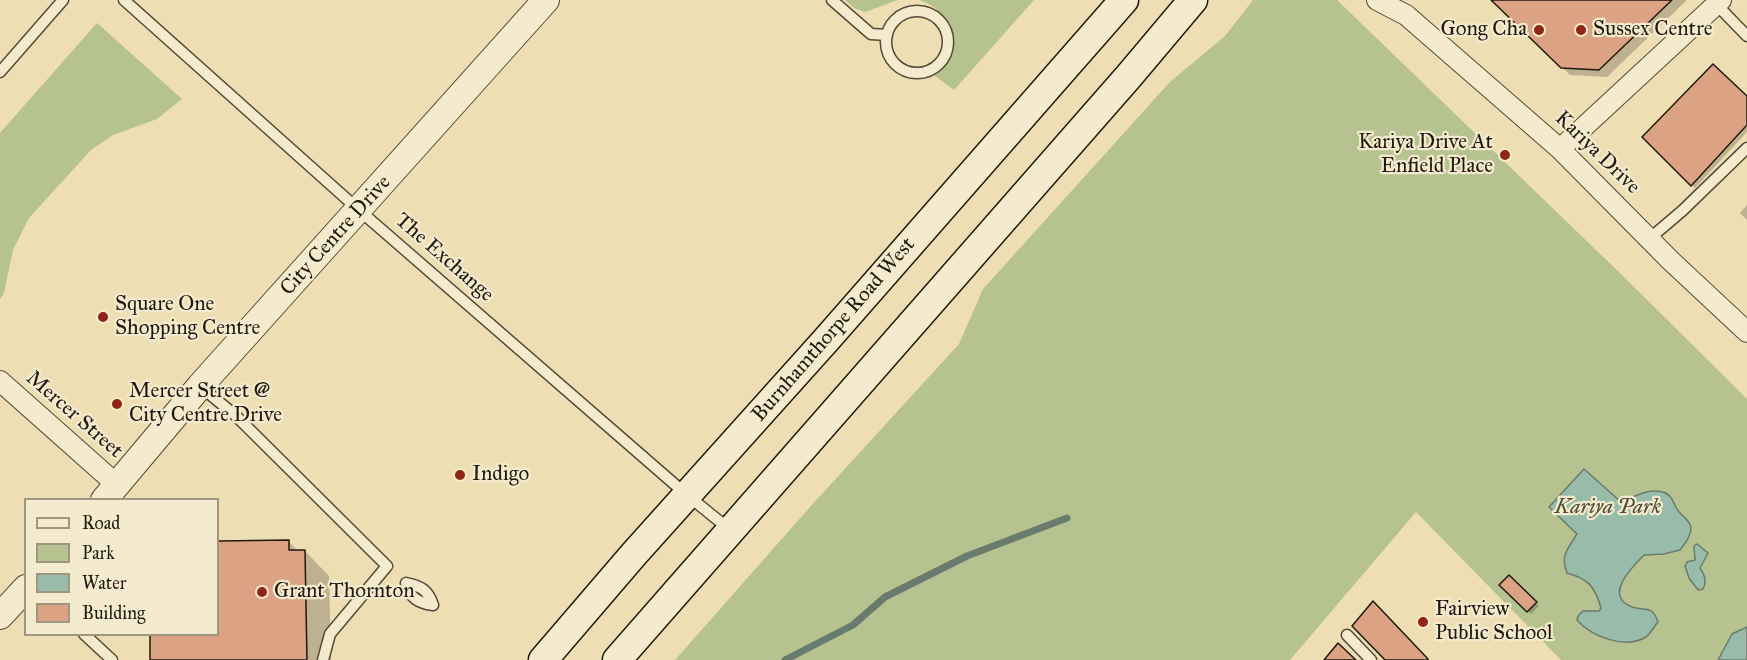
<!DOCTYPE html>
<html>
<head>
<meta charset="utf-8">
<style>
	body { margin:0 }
	#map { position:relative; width:1747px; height:660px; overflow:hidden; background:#eedeb3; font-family:"IM FELL Great Primer",serif }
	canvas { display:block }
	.legend { position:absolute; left:24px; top:498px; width:195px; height:138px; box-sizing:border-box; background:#f4eace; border:2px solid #9f9682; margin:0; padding:8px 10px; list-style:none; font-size:18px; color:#20190f }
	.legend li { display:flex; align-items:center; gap:12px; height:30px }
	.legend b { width:30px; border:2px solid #9f9682 }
</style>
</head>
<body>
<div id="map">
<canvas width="1747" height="660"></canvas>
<ul class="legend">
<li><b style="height:8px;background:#f4eace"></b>Road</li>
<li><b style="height:16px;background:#b6c28f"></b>Park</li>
<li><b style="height:16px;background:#99bcaa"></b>Water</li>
<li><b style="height:16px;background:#dba283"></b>Building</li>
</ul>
</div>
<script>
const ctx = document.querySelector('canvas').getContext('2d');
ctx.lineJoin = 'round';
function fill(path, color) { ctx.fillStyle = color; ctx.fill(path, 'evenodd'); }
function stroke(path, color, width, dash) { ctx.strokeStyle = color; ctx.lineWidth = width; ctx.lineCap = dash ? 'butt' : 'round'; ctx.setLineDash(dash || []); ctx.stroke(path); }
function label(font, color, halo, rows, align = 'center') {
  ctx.font = font + ' "IM FELL Great Primer",serif'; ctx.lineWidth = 4.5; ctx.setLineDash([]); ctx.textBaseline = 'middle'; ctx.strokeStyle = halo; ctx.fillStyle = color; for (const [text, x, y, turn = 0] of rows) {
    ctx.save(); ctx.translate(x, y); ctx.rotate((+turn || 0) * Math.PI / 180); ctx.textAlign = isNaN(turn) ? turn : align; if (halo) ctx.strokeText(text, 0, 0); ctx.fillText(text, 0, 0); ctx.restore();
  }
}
fill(new Path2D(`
	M 845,0 L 898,0 L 865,12 L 854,8 Z
	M 919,0 L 1034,0 L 954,90 L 934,75 C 950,46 958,13 919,0 Z
	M 1253,0 L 1337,0 L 1624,277 L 1747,399 L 1747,660 L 1561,660 L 1416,512 L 1290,660 L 675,660 L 810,507 L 959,344 L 983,289 L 1170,82 L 1225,36 Z
	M 97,23 L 182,99 L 157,119 L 113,135 L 91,150 L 29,218 L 13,250 L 4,293 L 0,299 L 0,133 Z`), '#b6c28f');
const water = new Path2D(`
	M 1584,469 L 1621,502 C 1634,497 1648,488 1662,492 C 1674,494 1673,506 1680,513 C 1684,518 1690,520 1691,528 C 1691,536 1685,544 1680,550 L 1664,554 L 1644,555 C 1632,567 1603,596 1632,607 C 1645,612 1652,604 1658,622 C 1654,627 1650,634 1646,637 C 1625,650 1591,636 1577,620 L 1578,616 L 1583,611 L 1599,611 L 1601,608 C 1595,587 1589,579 1567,573 C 1560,555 1568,549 1577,534 L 1549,507 Z
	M 1697,544 L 1708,553 L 1700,568 C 1705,575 1707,582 1703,589 L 1698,590 L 1689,578 L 1685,566 L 1687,562 L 1695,560 L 1694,546 Z
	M 1747,627 L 1747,660 L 1718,660 L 1732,634 Z`);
fill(water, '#99bcaa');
stroke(water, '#697b6c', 1.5);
fill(new Path2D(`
	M 1492,0 L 1687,0 L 1607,77 L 1570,75 Z
	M 1747,99 L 1747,132 L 1695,188 L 1644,137 Z
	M 1747,205 L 1747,220 L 1740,213 Z
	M 288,541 L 298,551 L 305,551 L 329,576 L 331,660 L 152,660 L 218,634 L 218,543 Z
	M 1509,577 L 1539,606 L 1531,614 L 1501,585 Z`), '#0003');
stroke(new Path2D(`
	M 785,660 L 853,625 L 885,597 L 967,556 L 1067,518`), '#697b6c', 7);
const building = new Path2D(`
	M 1491,0 L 1672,0 L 1599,70 L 1561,68 Z
	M 1713,64 L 1747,96 L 1747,125 L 1691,186 L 1642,137 Z
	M 289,540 L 289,550 L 305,550 L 307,660 L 150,660 L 150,634 L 218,634 L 218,541 Z
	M 1509,575 L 1537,602 L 1527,612 L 1499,585 Z
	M 1373,601 L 1428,659 L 1428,660 L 1385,660 L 1352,626 Z
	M 1338,643 L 1356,660 L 1324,660 Z`);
fill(building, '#dba283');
stroke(building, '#20190f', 1.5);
const service = new Path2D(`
	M 124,0 L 359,210 L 687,495 L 729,529
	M 832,0 L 871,34 L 887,35
	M 1716,4 L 1747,36
	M886 42a31 31 0 1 1 62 0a31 31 0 1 1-62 0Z
	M 0,72 L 63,0
	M 1649,239 L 1682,211 L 1747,148
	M 201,387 L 235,415 L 387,566 L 330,634 L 323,660
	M 406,583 C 421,586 428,590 433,605 C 419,603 409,598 406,583 Z
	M 84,634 L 112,660
	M 1347,635 L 1371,660`);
const minor = new Path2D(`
	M 1377,0 L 1406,15 L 1560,149 L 1671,261 L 1747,332
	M 1560,149 L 1721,0
	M 0,381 L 116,484`);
const tertiary = new Path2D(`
	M 104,500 L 200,386 L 546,0
	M 0,616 L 26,588`);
const secondary = new Path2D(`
	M 543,660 L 634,554 L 827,339 L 1124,0
	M 617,660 L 1129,76 L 1193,0`);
stroke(service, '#544a38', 13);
stroke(minor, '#544a38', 22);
stroke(tertiary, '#544a38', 28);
stroke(secondary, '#20190f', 31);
stroke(service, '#f4eace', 10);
stroke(minor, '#f4eace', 20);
stroke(tertiary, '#f4eace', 26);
stroke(secondary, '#f4eace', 28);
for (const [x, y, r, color] of [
	[1539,30,6,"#8f2418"],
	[1581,30,6,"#8f2418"],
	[1505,155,6,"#8f2418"],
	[103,317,6,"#8f2418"],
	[117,404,6,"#8f2418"],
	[460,475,6,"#8f2418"],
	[262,592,6,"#8f2418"],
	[1423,622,6,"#8f2418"]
]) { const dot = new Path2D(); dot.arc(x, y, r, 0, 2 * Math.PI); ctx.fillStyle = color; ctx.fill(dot); stroke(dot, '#f4eace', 2); }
label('21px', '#20190f', '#f4eace', [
	["Gong Cha",1527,30,"right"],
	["Sussex Centre",1593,30],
	["Kariya Drive At",1493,143,"right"],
	["Enfield Place",1493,167,"right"],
	["Square One",115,305],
	["Shopping Centre",115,329],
	["Mercer Street @",129,392],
	["City Centre Drive",129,416],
	["Indigo",472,475],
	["Grant Thornton",274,592],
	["Fairview",1435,610],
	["Public School",1435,634]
], 'left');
label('21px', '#20190f', '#f4eace', [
	["Kariya Drive",1597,153,44],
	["City Centre Drive",336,236,-48],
	["The Exchange",444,258,41],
	["Burnhamthorpe Road West",834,330,-49],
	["Mercer Street",74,415,41]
]);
label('italic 21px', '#4d4c35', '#f4eace', [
	["Kariya Park",1608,508]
]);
</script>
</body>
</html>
